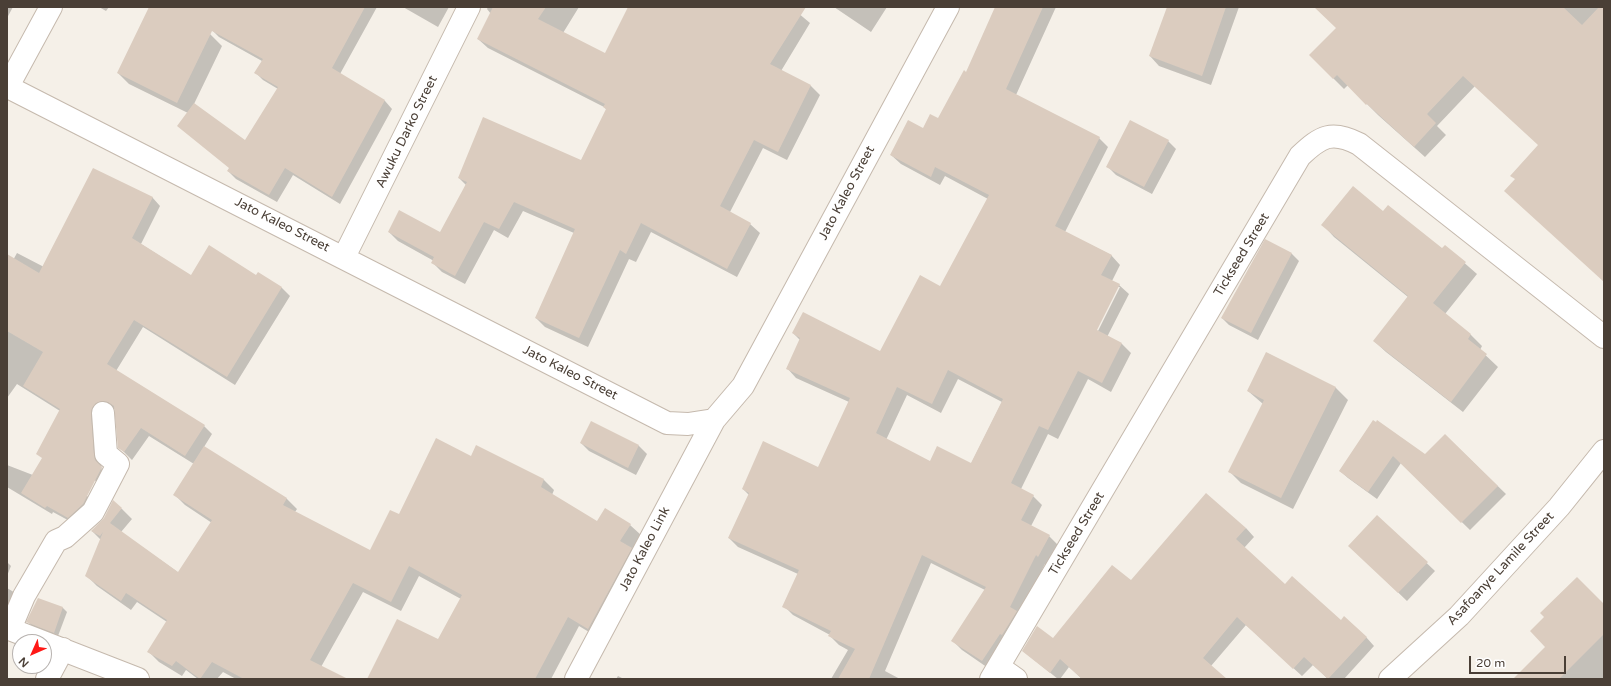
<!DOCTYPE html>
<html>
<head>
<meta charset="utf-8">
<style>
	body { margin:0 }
	#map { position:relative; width:1611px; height:686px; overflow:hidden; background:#f5f0e8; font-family:"Varela Round",sans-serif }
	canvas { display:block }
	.frame { position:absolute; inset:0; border:8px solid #4a3f36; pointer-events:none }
	.north { position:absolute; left:12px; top:634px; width:40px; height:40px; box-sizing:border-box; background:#fff; border:1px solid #b7b2af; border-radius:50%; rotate:225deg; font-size:11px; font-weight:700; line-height:16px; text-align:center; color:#4a3f36 }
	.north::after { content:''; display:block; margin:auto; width:14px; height:18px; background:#ff1816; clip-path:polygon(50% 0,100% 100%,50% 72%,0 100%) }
	.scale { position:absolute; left:1469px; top:656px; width:97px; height:18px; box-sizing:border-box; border:2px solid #4a3f36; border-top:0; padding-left:5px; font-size:12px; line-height:14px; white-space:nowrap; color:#4a3f36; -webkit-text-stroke:3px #fff; paint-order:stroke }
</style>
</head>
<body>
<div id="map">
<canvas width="1611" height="686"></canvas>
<div class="frame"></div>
<div class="north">N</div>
<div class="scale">20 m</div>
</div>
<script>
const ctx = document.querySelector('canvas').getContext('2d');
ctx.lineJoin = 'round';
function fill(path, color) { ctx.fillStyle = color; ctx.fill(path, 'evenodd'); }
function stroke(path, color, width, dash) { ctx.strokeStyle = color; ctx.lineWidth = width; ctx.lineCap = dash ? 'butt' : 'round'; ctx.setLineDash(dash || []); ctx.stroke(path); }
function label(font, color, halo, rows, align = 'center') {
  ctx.font = font + ' "Varela Round",sans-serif'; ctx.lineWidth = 4; ctx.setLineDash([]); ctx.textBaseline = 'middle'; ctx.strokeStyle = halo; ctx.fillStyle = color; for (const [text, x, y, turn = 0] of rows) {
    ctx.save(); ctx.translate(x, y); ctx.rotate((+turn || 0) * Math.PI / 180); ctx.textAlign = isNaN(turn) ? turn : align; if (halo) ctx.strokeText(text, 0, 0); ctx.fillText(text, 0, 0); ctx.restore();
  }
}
fill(new Path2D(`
	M 7,7 L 13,7 L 7,18 Z
	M 99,7 L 109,7 L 106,11 Z
	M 150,7 L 155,7 L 210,34 L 222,46 L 194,104 L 246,142 L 278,89 L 263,80 L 256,73 L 262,61 L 219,37 L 212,30 L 224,7 L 377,7 L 340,74 L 385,101 L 392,109 L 340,204 L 293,175 L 277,202 L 236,179 L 228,171 L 230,168 L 188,113 L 129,84 L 118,73 Z
	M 403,7 L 449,7 L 438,27 Z
	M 488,7 L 579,7 L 563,33 L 605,55 L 630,7 L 791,7 L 810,23 L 781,71 L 811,86 L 820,95 L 787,160 L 763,148 L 730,212 L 750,224 L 760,233 L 737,277 L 651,232 L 636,262 L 629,259 L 588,347 L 545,327 L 536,318 L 574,233 L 523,211 L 508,238 L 494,230 L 465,284 L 442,272 L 433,263 L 434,261 L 398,241 L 389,232 L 440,234 L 466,185 L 459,178 L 581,161 L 607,110 L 604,107 L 488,48 L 478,39 L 491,14 L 487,9 Z
	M 834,7 L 887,7 L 871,32 Z
	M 996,7 L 1056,7 L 1016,95 L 1099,138 L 1108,147 L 1065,232 L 1111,255 L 1120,265 L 1112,281 L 1119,285 L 1129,294 L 1107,337 L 1122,344 L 1131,353 L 1111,392 L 1088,379 L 1058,439 L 1048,434 L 1021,489 L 1033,496 L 1042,505 L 1031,526 L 1049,536 L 1058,545 L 1047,565 L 1045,564 L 991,670 L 962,650 L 953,641 L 985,590 L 931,563 L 885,671 L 900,679 L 831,679 L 848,650 L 839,645 L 830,636 L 830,635 L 793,615 L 784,606 L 798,574 L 738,547 L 729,538 L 749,495 L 743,489 L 819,468 L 849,402 L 796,378 L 787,368 L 800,340 L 793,333 L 880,352 L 941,288 L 988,199 L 945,176 L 940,185 L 901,164 L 891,155 L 923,129 L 939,120 L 967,73 ZM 1117,287 L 1120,287 L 1096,335 L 1094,335 ZM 958,379 L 1002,402 L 971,464 L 930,462 L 886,440 L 907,395 L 941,413 Z
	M 1168,7 L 1239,7 L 1211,85 L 1159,66 L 1150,56 Z
	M 1315,7 L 1604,7 L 1604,281 L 1516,180 L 1539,145 L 1475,86 L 1437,126 L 1446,135 L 1425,157 L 1378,115 L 1348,85 L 1344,89 L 1310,55 L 1337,28 Z
	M 1168,141 L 1176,149 L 1152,194 L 1116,175 L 1108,167 Z
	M 152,197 L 160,206 L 141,244 L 191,276 L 256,276 L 258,273 L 282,288 L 290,296 L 235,385 L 143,327 L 116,371 L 204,426 L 212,434 L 204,447 L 287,499 L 297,509 L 295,512 L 370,552 L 400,516 L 472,457 L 477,447 L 544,480 L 554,490 L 552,495 L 597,523 L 630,525 L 641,535 L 632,549 L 641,558 L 599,638 L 579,626 L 551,679 L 369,679 L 439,641 L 461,599 L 419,576 L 401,611 L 363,592 L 321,667 L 345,679 L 236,679 L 223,672 L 217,679 L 198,679 L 186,670 L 182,676 L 159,662 L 149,652 L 167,622 L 137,602 L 131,610 L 97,586 L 87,576 L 101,540 L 92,531 L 105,519 L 112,505 L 122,509 L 132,519 L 121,532 L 179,573 L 212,523 L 185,505 L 175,495 L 194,464 L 149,436 L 132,460 L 119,447 L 115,409 L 110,408 L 101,464 L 104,487 L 52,449 L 60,411 L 17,384 L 7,398 L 7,271 L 17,253 L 44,267 Z
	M 1383,212 L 1442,250 L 1445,246 L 1477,274 L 1445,314 L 1471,335 L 1482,346 L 1480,350 L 1498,367 L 1463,412 L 1386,352 L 1374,341 L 1408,297 L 1334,237 L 1323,225 Z
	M 1266,241 L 1292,254 L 1299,261 L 1258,340 L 1229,325 L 1222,318 Z
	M 1267,353 L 1336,388 L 1348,400 L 1293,509 L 1241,483 L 1230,472 L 1263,404 L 1248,391 Z
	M 1373,422 L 1425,455 L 1445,435 L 1506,494 L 1470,530 L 1401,463 L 1377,499 L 1348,478 L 1340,471 Z
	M 592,423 L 639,446 L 647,454 L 636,475 L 589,451 L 581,443 Z
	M 7,465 L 87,496 L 94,502 L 75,524 L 53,512 L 52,514 L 7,487 Z
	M 1378,517 L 1435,571 L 1407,601 L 1358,554 Z
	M 1246,528 L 1254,537 L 1244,548 L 1285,586 L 1366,637 L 1374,646 L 1344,679 L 1328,679 L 1313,665 L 1302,676 L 1246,625 L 1211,666 L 1225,679 L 1082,679 L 1069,667 L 1060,679 L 1058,679 L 1023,651 L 1053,639 L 1131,581 Z
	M 7,562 L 11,566 L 7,576 Z
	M 7,588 L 17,594 L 7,616 Z
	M 38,599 L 63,608 L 67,612 L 58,636 L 32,626 L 28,622 Z
	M 1604,605 L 1604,679 L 1531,679 Z
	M 618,676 L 624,679 L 616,679 Z`), '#0003');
fill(new Path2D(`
	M 149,7 L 365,7 L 332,68 L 385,100 L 332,197 L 285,168 L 269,195 L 227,171 L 229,168 L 177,126 L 194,103 L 245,140 L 278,87 L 254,73 L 263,59 L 212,31 L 177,103 L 117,73 Z
	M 493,7 L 546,7 L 538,19 L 605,53 L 628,7 L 806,7 L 770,64 L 811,85 L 778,152 L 754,140 L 720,206 L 751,223 L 727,269 L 641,223 L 626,254 L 620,250 L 579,338 L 535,318 L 575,229 L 514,202 L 499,229 L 484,222 L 455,276 L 431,263 L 434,257 L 388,232 L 399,210 L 440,232 L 467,182 L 458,178 L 483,117 L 581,160 L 606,109 L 603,107 L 605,104 L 477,39 Z
	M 995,7 L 1043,7 L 1006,89 L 1100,137 L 1055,226 L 1112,255 L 1101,275 L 1120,284 L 1097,330 L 1122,343 L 1102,383 L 1078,371 L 1048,430 L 1039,426 L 1011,483 L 1034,495 L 1021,520 L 1050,535 L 1038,557 L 1036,555 L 1010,607 L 1017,611 L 1002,635 L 1000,634 L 982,661 L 951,641 L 986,587 L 922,555 L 869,679 L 838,679 L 855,649 L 828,636 L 831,631 L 782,607 L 799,570 L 728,538 L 749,493 L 742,489 L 763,441 L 818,467 L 850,398 L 786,369 L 800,338 L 792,333 L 803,312 L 880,351 L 920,275 L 940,286 L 989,195 L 935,167 L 931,177 L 890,155 L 908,120 L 923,128 L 930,114 L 938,118 L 964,70 L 966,72 ZM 948,370 L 1003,399 L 971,463 L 937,446 L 930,461 L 876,433 L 897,387 L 932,404 Z
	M 1167,7 L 1226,7 L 1202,76 L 1149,56 Z
	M 1314,7 L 1563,7 L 1582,25 L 1599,7 L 1604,7 L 1604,282 L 1504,191 L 1515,179 L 1510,176 L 1538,145 L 1463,76 L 1427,114 L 1436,123 L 1414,147 L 1367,104 L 1366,105 L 1337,75 L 1333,79 L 1309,55 L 1336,28 Z
	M 1130,120 L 1169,140 L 1144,187 L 1106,167 Z
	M 93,168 L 153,197 L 132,238 L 191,275 L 209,245 L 256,275 L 258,272 L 282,287 L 227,377 L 134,320 L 107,364 L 205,425 L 185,456 L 141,428 L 124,452 L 118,448 L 114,406 L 108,402 L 102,401 L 96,403 L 92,408 L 91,414 L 94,455 L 95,460 L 102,467 L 83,504 L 68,518 L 47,506 L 45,508 L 21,493 L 42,458 L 36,454 L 60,409 L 23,386 L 43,352 L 7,331 L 7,254 L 39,273 Z
	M 1353,186 L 1383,211 L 1388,205 L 1442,248 L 1445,245 L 1466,262 L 1433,303 L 1471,334 L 1468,339 L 1487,354 L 1451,402 L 1373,341 L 1408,296 L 1321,225 Z
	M 1265,239 L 1292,253 L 1251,333 L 1221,318 Z
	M 1266,352 L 1336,387 L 1281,498 L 1228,472 L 1264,400 L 1247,391 Z
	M 1373,420 L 1376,422 L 1377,420 L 1425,454 L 1445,434 L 1498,486 L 1461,523 L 1393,456 L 1368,492 L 1339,471 Z
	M 591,421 L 639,445 L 628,468 L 580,443 Z
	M 436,438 L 471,456 L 476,445 L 544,479 L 541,487 L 597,521 L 605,508 L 631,524 L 620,541 L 632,548 L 588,629 L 568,617 L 535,679 L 367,679 L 397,619 L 438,639 L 462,595 L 409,566 L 391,602 L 353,583 L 310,660 L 348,679 L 244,679 L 212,662 L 200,679 L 176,661 L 172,666 L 147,652 L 167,620 L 126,593 L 121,601 L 85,576 L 103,532 L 100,536 L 91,531 L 104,518 L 113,500 L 122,508 L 110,523 L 178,572 L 212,520 L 173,495 L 204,446 L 287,498 L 283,505 L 370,550 L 390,510 L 399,514 Z
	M 1206,493 L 1246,528 L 1236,539 L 1285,584 L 1292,576 L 1341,620 L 1344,616 L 1367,637 L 1328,679 L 1304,657 L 1293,669 L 1237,617 L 1203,658 L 1227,679 L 1082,679 L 1060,659 L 1050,673 L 1022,651 L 1037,626 L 1053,638 L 1112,565 L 1131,580 Z
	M 1377,515 L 1428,562 L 1398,593 L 1348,546 Z
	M 1577,577 L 1604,604 L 1604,634 L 1559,679 L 1513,679 L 1545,647 L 1530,631 L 1544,617 L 1540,613 Z
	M 38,598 L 63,607 L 54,633 L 26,622 Z`), '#dbccbf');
const minor = new Path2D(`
	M 8,87 L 667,423 L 688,424 L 714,420
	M 7,88 L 51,7
	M 344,257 L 469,7
	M 7,628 L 138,679
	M 10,629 L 24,596 L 56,541 L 65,537 L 93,512 L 118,464 L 106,454 L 103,413
	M 999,667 L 1016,679
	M 47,679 L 63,649
	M 576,679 L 714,420 L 743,386 L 948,7
	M 991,679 L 1300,156 C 1321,136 1332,130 1359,144 L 1604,337
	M 1390,679 L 1459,616 L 1559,507 L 1604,451`);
stroke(minor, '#c5b9ad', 24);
stroke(minor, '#fff', 22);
label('13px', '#4a3f36', '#fff', [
	["Awuku Darko Street",407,132,-64],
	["Jato Kaleo Street",847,193,-62],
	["Jato Kaleo Street",282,225,27],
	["Tickseed Street",1242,255,-59],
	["Jato Kaleo Street",570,373,27],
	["Tickseed Street",1077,534,-59],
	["Jato Kaleo Link",645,549,-62],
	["Asafoanye Lamile Street",1501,569,-47]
]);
</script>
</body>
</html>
